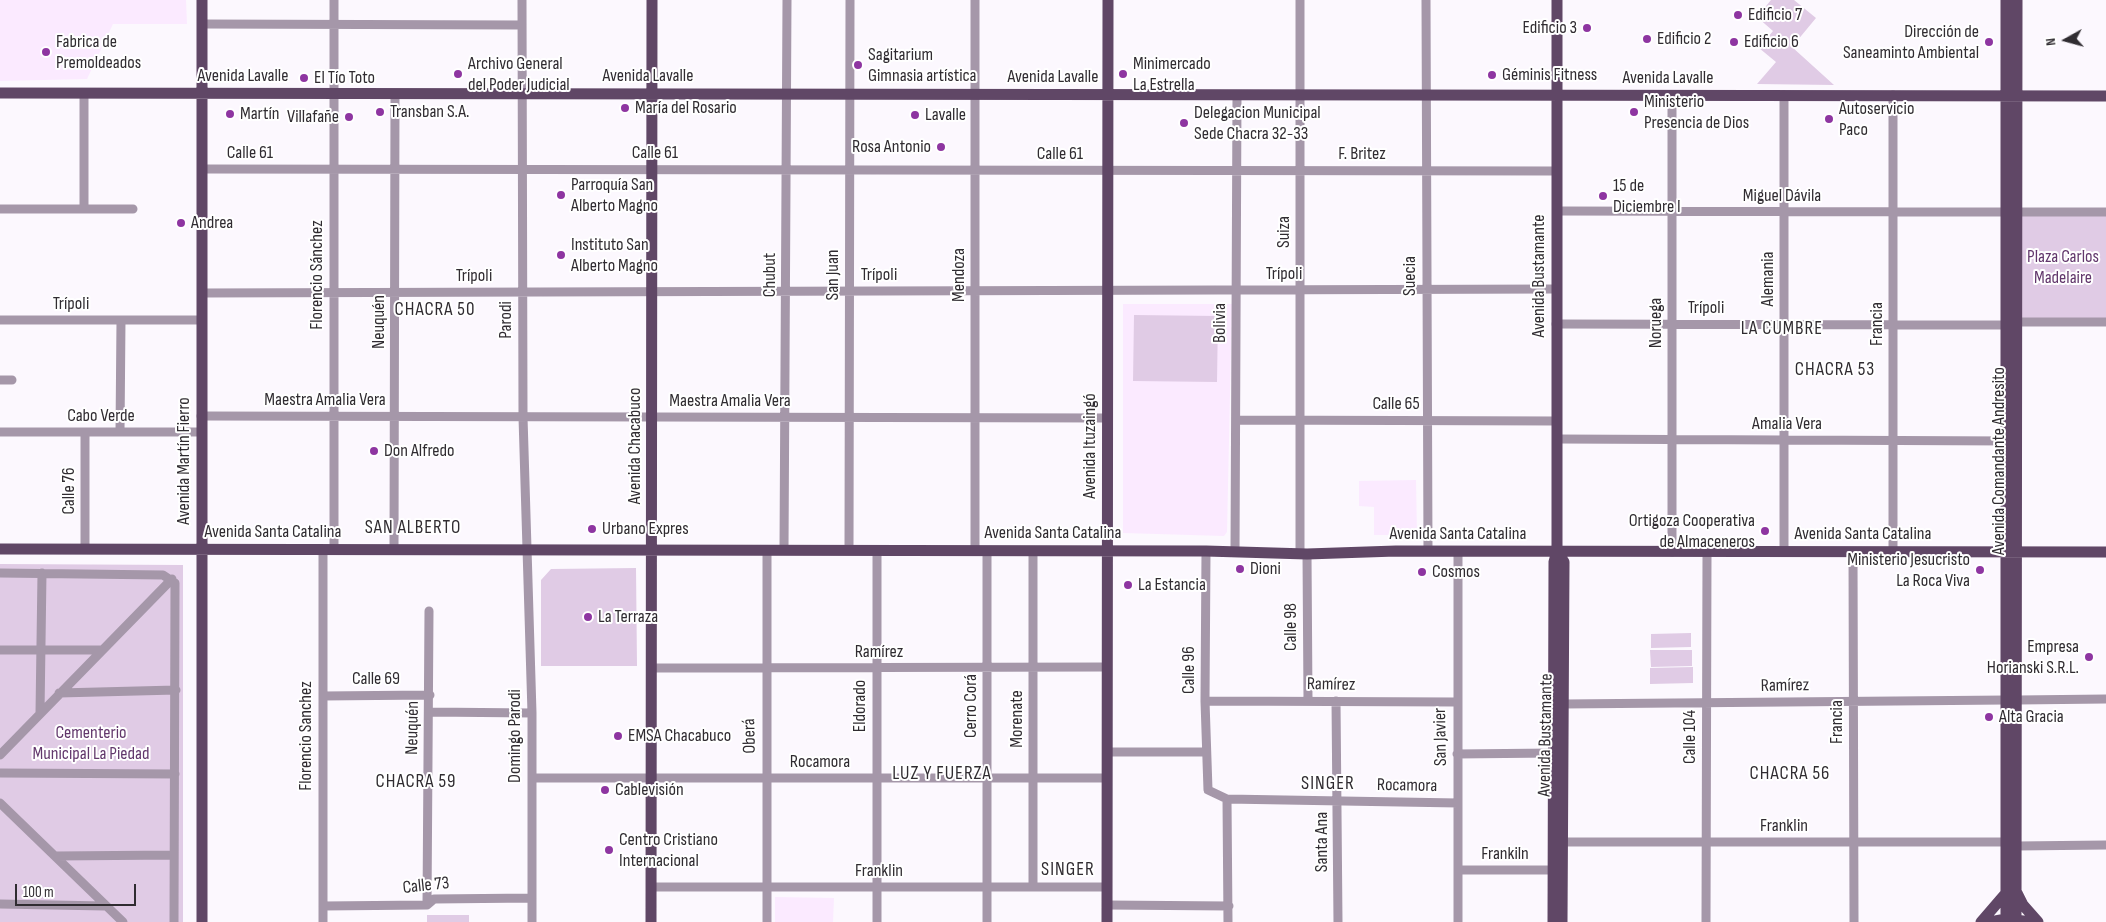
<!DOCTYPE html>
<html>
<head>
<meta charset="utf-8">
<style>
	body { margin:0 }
	#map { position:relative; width:2106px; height:922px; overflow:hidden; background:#fcf8fe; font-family:"Sofia Sans Condensed",sans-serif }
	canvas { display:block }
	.north { position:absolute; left:2041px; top:15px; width:50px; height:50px; -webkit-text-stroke:4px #fff; paint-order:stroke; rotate:263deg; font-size:14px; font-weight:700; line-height:20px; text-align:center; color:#302c31 }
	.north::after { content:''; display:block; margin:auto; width:18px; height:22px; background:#302c31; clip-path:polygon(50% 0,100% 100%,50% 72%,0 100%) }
	.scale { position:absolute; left:15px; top:884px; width:121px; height:22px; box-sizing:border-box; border:2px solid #302c31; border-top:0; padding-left:6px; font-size:15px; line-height:18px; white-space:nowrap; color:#302c31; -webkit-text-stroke:4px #fff; paint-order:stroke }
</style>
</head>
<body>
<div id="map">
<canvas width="2106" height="922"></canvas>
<div class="north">N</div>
<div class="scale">100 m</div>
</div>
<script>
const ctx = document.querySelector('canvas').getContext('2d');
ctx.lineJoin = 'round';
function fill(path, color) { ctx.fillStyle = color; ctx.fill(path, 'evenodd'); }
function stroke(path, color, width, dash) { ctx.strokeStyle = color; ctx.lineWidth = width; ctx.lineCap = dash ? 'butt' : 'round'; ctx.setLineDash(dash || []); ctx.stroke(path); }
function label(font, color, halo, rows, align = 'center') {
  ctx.font = font + ' "Sofia Sans Condensed",sans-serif'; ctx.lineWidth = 4; ctx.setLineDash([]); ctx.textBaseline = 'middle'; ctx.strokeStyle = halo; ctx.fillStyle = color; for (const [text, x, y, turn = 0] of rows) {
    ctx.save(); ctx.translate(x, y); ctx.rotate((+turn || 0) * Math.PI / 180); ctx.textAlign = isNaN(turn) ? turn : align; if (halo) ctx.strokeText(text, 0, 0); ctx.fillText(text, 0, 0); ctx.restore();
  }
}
fill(new Path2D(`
	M 0,0 L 186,0 L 187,24 L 113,24 L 87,79 L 0,81 Z
	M 1123,304 L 1232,304 L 1227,532 L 1224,536 L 1123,533 Z
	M 1416,480 L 1417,535 L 1374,535 L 1374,507 L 1359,506 L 1359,481 Z
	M 775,897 L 834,898 L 833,922 L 775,922 Z`), '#fbeaff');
fill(new Path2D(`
	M 1771,0 L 1794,0 L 1816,18 L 1792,47 L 1834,85 L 1757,84 L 1776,62 L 1759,48 L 1773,31 L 1757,17 Z
	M 2021,215 L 2106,216 L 2106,319 L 2021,319 Z
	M 1134,315 L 1218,316 L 1217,382 L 1133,381 Z
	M 0,564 L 183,565 L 183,922 L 0,922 Z
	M 636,568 L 637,666 L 541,666 L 541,580 L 551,569 Z
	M 1691,633 L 1691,647 L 1651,648 L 1651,634 Z
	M 1650,650 L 1692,650 L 1692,666 L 1651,667 Z
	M 1693,667 L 1693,683 L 1650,684 L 1650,668 Z
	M 427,915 L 469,915 L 469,922 L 427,922 Z`), '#e0cbe5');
stroke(new Path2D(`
	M 522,0 L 523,417 L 532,713 L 532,922
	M 975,0 L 975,551
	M 1300,0 L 1300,553
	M 1426,0 L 1428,551
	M 202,24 L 522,25
	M 84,93 L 84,209
	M 202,169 L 1556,171
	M 0,209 L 133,209
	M 1557,211 L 2006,212
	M 2017,212 L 2106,212
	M 202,293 L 1556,289
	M 0,320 L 202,320
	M 2016,322 L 2106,322
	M 1556,324 L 2006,325
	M 0,380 L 12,380
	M 201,416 L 1108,418
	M 1236,420 L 1557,421
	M 0,432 L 202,432
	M 85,432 L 85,549
	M 120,432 L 121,320
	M 1557,439 L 2012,441
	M 323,550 L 323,922
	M 334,550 L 334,0
	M 394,550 L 395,94
	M 767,550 L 767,922
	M 784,550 L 787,0
	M 849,550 L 850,0
	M 987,551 L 987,922
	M 1033,551 L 1033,887
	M 1206,551 L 1205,701 L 1208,790 L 1227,799 L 1458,803
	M 1458,551 L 1458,922
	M 1235,552 L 1237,95
	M 1672,552 L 1672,95
	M 1784,552 L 1784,95
	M 1853,552 L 1854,922
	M 1893,552 L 1893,95
	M 1307,554 L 1308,700
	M 0,573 L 163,575 L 175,583 L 174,922
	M 0,650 L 101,650
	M 651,668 L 1107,667
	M 59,693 L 176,690
	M 323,696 L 430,695
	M 2018,700 L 2106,699
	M 1205,701 L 1457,702
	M 1336,701 L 1338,922
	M 1564,704 L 2006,700
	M 430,712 L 532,713
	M 40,713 L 42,573
	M 1107,752 L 1205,752
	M 1457,754 L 1553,753
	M 0,755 L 172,579
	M 0,773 L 175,774
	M 532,778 L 1107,778
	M 1227,799 L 1228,922
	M 0,803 L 123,922
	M 1562,842 L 2006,842
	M 2017,846 L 2106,845
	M 56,856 L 174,855
	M 1458,870 L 1552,870
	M 651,887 L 1107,887
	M 0,904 L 105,906
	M 427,905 L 429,611
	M 1107,905 L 1229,906
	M 323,906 L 427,905 L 434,899 L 532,898
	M 877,922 L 877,550
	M 1706,922 L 1707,552`), '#a597a9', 9);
stroke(new Path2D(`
	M 202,0 L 202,922
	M 2006,0 L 2006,922
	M 0,93 L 2106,96
	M 0,549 L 1206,551 L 1307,554 L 1396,551 L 2106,552
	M 1557,551 L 1564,562 L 1562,922
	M 2017,893 L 2023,905 L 2038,922
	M 651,922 L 652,0
	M 1107,922 L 1108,0
	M 1553,922 L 1554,562 L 1557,551 L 1557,0
	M 1981,922 L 2006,893
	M 1990,922 L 2006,919 L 2032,922
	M 2016,922 L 2017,0`), '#604766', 11);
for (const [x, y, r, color] of [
	[1738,15,5,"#8e35a1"],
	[1587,28,5,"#8e35a1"],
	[1647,39,5,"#8e35a1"],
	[1734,42,5,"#8e35a1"],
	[1989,42,5,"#8e35a1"],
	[46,52,5,"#8e35a1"],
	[858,65,5,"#8e35a1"],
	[458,74,5,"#8e35a1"],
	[1123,74,5,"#8e35a1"],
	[1492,75,5,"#8e35a1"],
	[304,78,5,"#8e35a1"],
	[625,108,5,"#8e35a1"],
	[380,112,5,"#8e35a1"],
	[1634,112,5,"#8e35a1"],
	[230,114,5,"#8e35a1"],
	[915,115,5,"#8e35a1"],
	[349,117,5,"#8e35a1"],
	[1829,119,5,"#8e35a1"],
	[1184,123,5,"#8e35a1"],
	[941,147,5,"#8e35a1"],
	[561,195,5,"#8e35a1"],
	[1603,196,5,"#8e35a1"],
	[181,223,5,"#8e35a1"],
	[561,255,5,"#8e35a1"],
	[374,451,5,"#8e35a1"],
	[592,529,5,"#8e35a1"],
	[1765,531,5,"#8e35a1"],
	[1240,569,5,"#8e35a1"],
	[1980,570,5,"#8e35a1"],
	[1422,572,5,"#8e35a1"],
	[1128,585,5,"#8e35a1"],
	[588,617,5,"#8e35a1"],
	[2089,657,5,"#8e35a1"],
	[1989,717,5,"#8e35a1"],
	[618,736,5,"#8e35a1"],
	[605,790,5,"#8e35a1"],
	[609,850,5,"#8e35a1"]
]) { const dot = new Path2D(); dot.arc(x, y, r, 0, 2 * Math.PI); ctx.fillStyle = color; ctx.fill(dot); stroke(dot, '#fff', 2); }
label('18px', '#302c31', '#fff', [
	["Edificio 7",1748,15],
	["Edificio 3",1577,28,"right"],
	["Dirección de",1979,32,"right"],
	["Saneaminto Ambiental",1979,53,"right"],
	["Edificio 2",1657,39],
	["Fabrica de",56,42],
	["Premoldeados",56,63],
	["Edificio 6",1744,42],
	["Sagitarium",868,55],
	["Gimnasia artística",868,76],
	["Archivo General",468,64],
	["del Poder Judicial",468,85],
	["Minimercado",1133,64],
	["La Estrella",1133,85],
	["Géminis Fitness",1502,75],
	["El Tío Toto",314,78],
	["Ministerio",1644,102],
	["Presencia de Dios",1644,123],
	["María del Rosario",635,108],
	["Autoservicio",1839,109],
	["Paco",1839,130],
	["Transban S.A.",390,112],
	["Delegacion Municipal",1194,113],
	["Sede Chacra 32-33",1194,134],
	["Martín",240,114],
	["Lavalle",925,115],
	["Villafañe",339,117,"right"],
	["Rosa Antonio",931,147,"right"],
	["Parroquía San",571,185],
	["Alberto Magno",571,206],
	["15 de",1613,186],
	["Diciembre I",1613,207],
	["Andrea",191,223],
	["Instituto San",571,245],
	["Alberto Magno",571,266],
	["Don Alfredo",384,451],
	["Ortigoza Cooperativa",1755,521,"right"],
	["de Almaceneros",1755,542,"right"],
	["Urbano Expres",602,529],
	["Ministerio Jesucristo",1970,560,"right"],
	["La Roca Viva",1970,581,"right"],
	["Dioni",1250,569],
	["Cosmos",1432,572],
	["La Estancia",1138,585],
	["La Terraza",598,617],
	["Empresa",2079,647,"right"],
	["Horianski S.R.L.",2079,668,"right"],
	["Alta Gracia",1999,717],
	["EMSA Chacabuco",628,736],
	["Cablevisión",615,790],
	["Centro Cristiano",619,840],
	["Internacional",619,861]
], 'left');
label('18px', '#302c31', '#fff', [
	["Avenida Lavalle",243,76],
	["Avenida Lavalle",648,76],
	["Avenida Lavalle",1053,77],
	["Avenida Lavalle",1668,78],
	["Calle 61",250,153],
	["Calle 61",655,153],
	["Calle 61",1060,154],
	["F. Britez",1362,154],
	["Miguel Dávila",1782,196],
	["Suiza",1284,232,-90],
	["Trípoli",1284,274],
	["Florencio Sánchez",317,275,-90],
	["Chubut",770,275,-90],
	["San Juan",833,275,-90],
	["Trípoli",879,275],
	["Mendoza",959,275,-90],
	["Trípoli",474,276],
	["Suecia",1410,276,-90],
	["Avenida Bustamante",1539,276,-90],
	["Alemania",1768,279,-90],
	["Trípoli",71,304],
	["Trípoli",1706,308],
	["Parodi",506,320,-90],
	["Neuquén",379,322,-90],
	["Bolivia",1220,323,-90],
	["Noruega",1656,323,-90],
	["Francia",1877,324,-90],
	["Maestra Amalia Vera",325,400],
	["Maestra Amalia Vera",730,401],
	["Calle 65",1396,404],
	["Cabo Verde",101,416],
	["Amalia Vera",1787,424],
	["Avenida Chacabuco",635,446,-90],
	["Avenida Ituzaingó",1090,446,-90],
	["Avenida Martín Fierro",184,461,-90],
	["Avenida Comandante Andresito",1999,461,-90],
	["Calle 76",69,491,-90],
	["Avenida Santa Catalina",273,532],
	["Avenida Santa Catalina",1053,533],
	["Avenida Santa Catalina",1458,534],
	["Avenida Santa Catalina",1863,534],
	["Calle 98",1291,627,-90],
	["Ramírez",879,652],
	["Calle 96",1189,670,-90],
	["Calle 69",376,679],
	["Ramírez",1331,685,1],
	["Ramírez",1785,686,-1],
	["Eldorado",860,706,-90],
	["Cerro Corá",971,706,-90],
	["Morenate",1017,719,-90],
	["Francia",1837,722,-90],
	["Neuquén",413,728,-89],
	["Avenida Bustamante",1546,735,-89],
	["Florencio Sanchez",306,736,-90],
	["Domingo Parodi",515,736,-90],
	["Oberá",750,736,-91],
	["San Javier",1441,737,-91],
	["Calle 104",1690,737,-90],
	["Rocamora",820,762],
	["Rocamora",1407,786,1],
	["Franklin",1784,826],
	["Santa Ana",1322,842,-90],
	["Frankiln",1505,854],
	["Franklin",879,871],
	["Calle 73",426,886,-6]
]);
label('18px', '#62376c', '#fff', [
	["Plaza Carlos",2063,257],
	["Madelaire",2063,278],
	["Cementerio",91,733],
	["Municipal La Piedad",91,754]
]);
ctx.letterSpacing = '1px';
label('19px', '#302c31', '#fff', [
	["CHACRA 50",435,310],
	["LA CUMBRE",1782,329],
	["CHACRA 53",1835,370],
	["SAN ALBERTO",413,528],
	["LUZ Y FUERZA",942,774],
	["CHACRA 56",1790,774],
	["CHACRA 59",416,782],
	["SINGER",1328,784],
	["SINGER",1068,870]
]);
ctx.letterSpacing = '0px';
</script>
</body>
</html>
